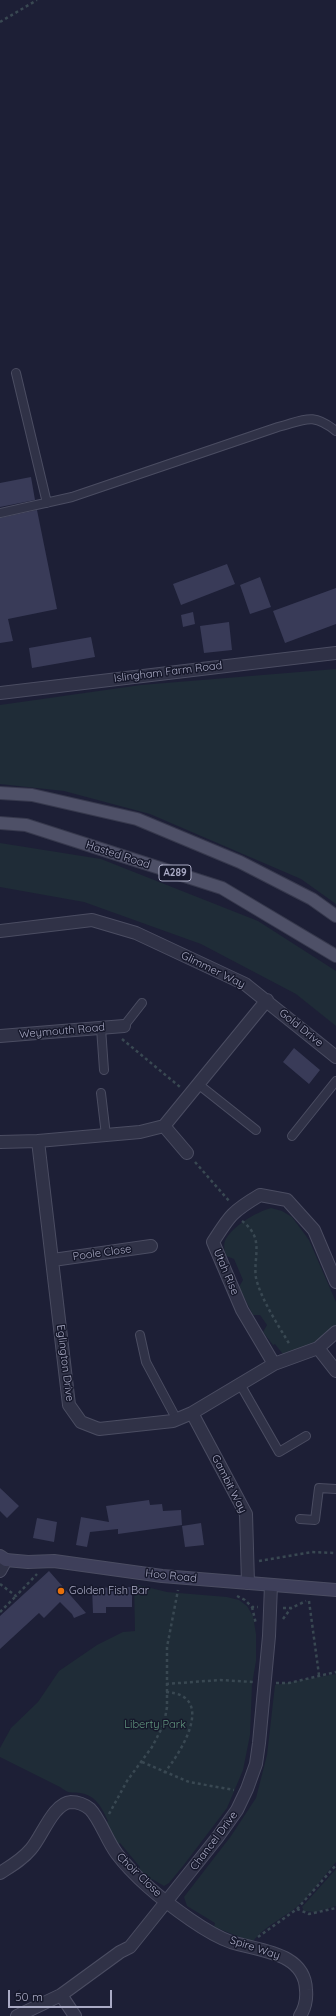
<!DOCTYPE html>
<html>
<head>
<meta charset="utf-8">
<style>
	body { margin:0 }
	#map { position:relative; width:336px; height:2016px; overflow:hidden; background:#1d1f36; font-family:Quicksand,sans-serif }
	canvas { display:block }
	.scale { position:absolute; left:8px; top:1990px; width:104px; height:18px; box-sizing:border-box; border:2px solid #aaabc5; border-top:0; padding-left:5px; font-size:12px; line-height:14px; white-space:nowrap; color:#aaabc5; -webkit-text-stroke:3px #16182b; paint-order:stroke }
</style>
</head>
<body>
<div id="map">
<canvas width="336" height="2016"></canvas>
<div class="scale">50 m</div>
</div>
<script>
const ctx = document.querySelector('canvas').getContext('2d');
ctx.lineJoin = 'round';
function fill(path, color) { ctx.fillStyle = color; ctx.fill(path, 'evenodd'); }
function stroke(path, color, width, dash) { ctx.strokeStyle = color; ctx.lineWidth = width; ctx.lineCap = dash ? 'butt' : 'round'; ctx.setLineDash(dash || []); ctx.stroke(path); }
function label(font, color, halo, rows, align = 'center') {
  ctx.font = font + ' Quicksand,sans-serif'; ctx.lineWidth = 3; ctx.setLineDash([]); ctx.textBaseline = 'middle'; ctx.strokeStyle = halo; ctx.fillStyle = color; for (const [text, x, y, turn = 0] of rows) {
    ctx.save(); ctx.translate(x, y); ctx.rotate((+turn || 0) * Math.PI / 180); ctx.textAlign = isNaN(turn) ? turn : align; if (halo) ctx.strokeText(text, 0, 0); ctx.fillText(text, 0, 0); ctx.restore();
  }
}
fill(new Path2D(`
	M 336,669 L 336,904 L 301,879 L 150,814 L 64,791 L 0,784 L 0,705 L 141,685 Z
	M 0,843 L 101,859 L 258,921 L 336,971 L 336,1026 L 296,994 L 201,944 L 84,902 L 0,887 Z
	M 271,1208 L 282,1211 L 292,1217 L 309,1240 L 336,1302 L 336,1330 L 315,1346 L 287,1357 L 282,1353 L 275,1344 L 273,1345 L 263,1332 L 267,1325 L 260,1315 L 253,1315 L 239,1287 L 243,1280 L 234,1259 L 226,1256 C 225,1251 223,1246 225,1241 C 231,1227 256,1212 271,1208 Z
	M 134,1584 L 167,1592 L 227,1597 L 239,1600 L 247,1606 L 253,1616 L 256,1634 L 256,1661 L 252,1684 L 250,1735 L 243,1770 L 227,1808 L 183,1866 L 169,1883 L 164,1886 L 152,1879 L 150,1882 L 139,1872 L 140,1867 L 120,1843 L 116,1845 L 105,1824 L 108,1821 C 102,1808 96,1795 80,1793 C 68,1792 70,1794 60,1787 L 0,1757 L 0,1748 L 11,1728 L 38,1702 L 59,1671 L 97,1645 L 123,1632 L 135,1631 Z
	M 336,1674 L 336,1862 C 324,1876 313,1892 299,1905 C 287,1916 260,1929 253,1942 L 250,1941 L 214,1927 L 215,1923 L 187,1906 L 184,1897 L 231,1836 L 256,1798 L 267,1755 L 275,1685 Z
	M 336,1869 L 336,1906 L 316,1912 L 304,1911 L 302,1907 Z`), '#1f2c37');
fill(new Path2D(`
	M 31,477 L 35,500 L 0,507 L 0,483 Z
	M 37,510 L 57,609 L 8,619 L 13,641 L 0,643 L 0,518 Z
	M 227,564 L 235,584 L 181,605 L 173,584 Z
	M 260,577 L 271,607 L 250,614 L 240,585 Z
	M 336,588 L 336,624 L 285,643 L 273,611 Z
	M 193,612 L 195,624 L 183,627 L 181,615 Z
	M 229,622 L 232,650 L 204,653 L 200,626 Z
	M 91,637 L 95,657 L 32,668 L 29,648 Z
	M 294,1048 L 320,1070 L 309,1084 L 283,1062 Z
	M 0,1488 L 19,1506 L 7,1518 L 0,1511 Z
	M 149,1500 L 150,1505 L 162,1504 L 163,1511 L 181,1510 L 182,1525 L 118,1534 L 118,1529 L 90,1532 L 87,1547 L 76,1545 L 81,1517 L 109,1522 L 106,1506 Z
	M 37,1518 L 57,1522 L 54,1542 L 33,1538 Z
	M 201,1523 L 204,1545 L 185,1547 L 182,1526 Z
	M 49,1571 L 86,1613 L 74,1618 L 72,1614 L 60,1602 L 44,1618 L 39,1613 L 0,1649 L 0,1616 Z
	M 132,1587 L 132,1607 L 106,1607 L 106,1613 L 93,1613 L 92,1588 Z`), '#393b58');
const service = new Path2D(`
	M 16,373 L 47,503
	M 0,513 L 72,497 L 278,427 C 305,420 312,412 336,431
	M 124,1026 L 142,1003
	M 101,1028 L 104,1070
	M 198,1084 L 256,1130
	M 101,1093 L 106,1135
	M 292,1136 L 336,1081
	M 140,1335 L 146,1362 L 177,1420
	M 240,1384 L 279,1452 L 306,1436
	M 300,1519 L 315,1520 L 319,1488 L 336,1489`);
const minor = new Path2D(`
	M 0,693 L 336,653
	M 0,931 L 92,920 L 136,933 L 245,984 L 336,1057
	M 0,1036 L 124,1026
	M 38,1141 L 69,1405 L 81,1422 L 99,1429 L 173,1421 L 192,1413 L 274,1364 L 318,1348
	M 0,1142 L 38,1141 L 140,1132 L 164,1126
	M 187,1153 L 164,1126 L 267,1000
	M 53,1260 L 151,1246
	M 336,1332 L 318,1348 L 336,1371
	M 274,1364 L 242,1310 L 213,1242 C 230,1215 233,1211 260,1195 L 287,1200 L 314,1230 L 336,1282
	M 192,1413 L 246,1514 L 248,1583
	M 0,1873 C 11,1866 22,1860 31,1849 C 42,1837 53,1803 71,1802 C 78,1802 85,1805 90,1809 C 100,1819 107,1841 117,1854 C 136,1879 165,1902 191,1920 C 204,1929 217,1937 231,1942 C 259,1951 305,1952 306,1990 C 307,2000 305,2008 300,2016
	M 61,1995 L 75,2016
	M 17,2016 L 61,1995 L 120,1952 L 130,1947 L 217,1838 L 237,1810 L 247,1789 L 256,1764 L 259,1743 L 269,1636 L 271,1585`);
const tertiary = new Path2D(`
	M 0,1571 L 6,1560`);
const secondary = new Path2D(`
	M 0,1556 L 6,1560 L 28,1562 L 54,1561 L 162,1576 L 336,1590`);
const primary = new Path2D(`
	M 0,793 L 32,795 L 137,819 L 240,862 L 312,899 L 336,916
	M 0,823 L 26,825 L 222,888 L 336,956`);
stroke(service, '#4b4d62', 10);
stroke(minor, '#4b4d62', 14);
stroke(tertiary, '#4b4d62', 14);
stroke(secondary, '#4b4d62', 14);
stroke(primary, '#37394d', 14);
stroke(new Path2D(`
	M 0,22 L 37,0
	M 122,1039 L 180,1087
	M 195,1162 L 230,1202
	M 242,1221 C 246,1224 250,1228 253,1233 C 261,1248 252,1266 257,1282 C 264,1304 278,1325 290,1345
	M 259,1561 L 312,1552 L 336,1553
	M 0,1584 L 16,1596 L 37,1574
	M 237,1596 L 245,1600 L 252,1607 L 258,1607
	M 309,1601 L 319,1675
	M 252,1607 L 256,1624
	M 283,1608 L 291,1608 L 306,1601
	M 0,1612 L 16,1596
	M 283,1619 L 291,1608
	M 276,1683 L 289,1683 L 336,1672
	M 166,1684 L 220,1680 L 253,1682
	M 142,1762 L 189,1782 L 234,1790
	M 164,1773 C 181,1753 217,1695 166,1692
	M 109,1814 L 127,1781 L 152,1747 L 164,1724 L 167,1707 L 167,1647 L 178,1590
	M 297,1909 L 309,1914 L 336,1908
	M 258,1937 L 297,1909 L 336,1865`), '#394852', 2.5, [3, 3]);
stroke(service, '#303247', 8);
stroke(minor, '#303247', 12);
stroke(tertiary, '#303247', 12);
stroke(secondary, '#3e3f5a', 12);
stroke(primary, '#4e5067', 12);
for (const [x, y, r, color] of [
	[61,1591,4,"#e8710a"]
]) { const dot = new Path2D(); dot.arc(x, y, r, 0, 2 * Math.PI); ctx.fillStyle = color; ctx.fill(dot); stroke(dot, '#16182b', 1.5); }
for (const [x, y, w] of [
	[175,873,32]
]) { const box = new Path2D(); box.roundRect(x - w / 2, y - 8, w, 16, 3); ctx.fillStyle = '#16182b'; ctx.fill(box); stroke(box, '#aaabc5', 1); }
label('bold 10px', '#aaabc5', null, [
	["A289",175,873]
]);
label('11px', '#aaabc5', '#16182b', [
	["Islingham Farm Road",168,672,-7],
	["Hasted Road",118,855,18],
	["Glimmer Way",213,970,26],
	["Gold Drive",301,1028,39],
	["Weymouth Road",62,1031,-5],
	["Poole Close",102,1253,-8],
	["Utah Rise",226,1272,67],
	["Eglington Drive",65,1363,83],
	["Gambit Way",229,1484,63],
	["Hoo Road",171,1576,6],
	["Chancel Drive",214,1841,-53],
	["Choir Close",139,1875,44],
	["Spire Way",255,1948,18]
]);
label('11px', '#aaabc5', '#16182b', [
	["Golden Fish Bar",69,1591]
], 'left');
label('11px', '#61967f', '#16182b', [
	["Liberty Park",155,1725]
]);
</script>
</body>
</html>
